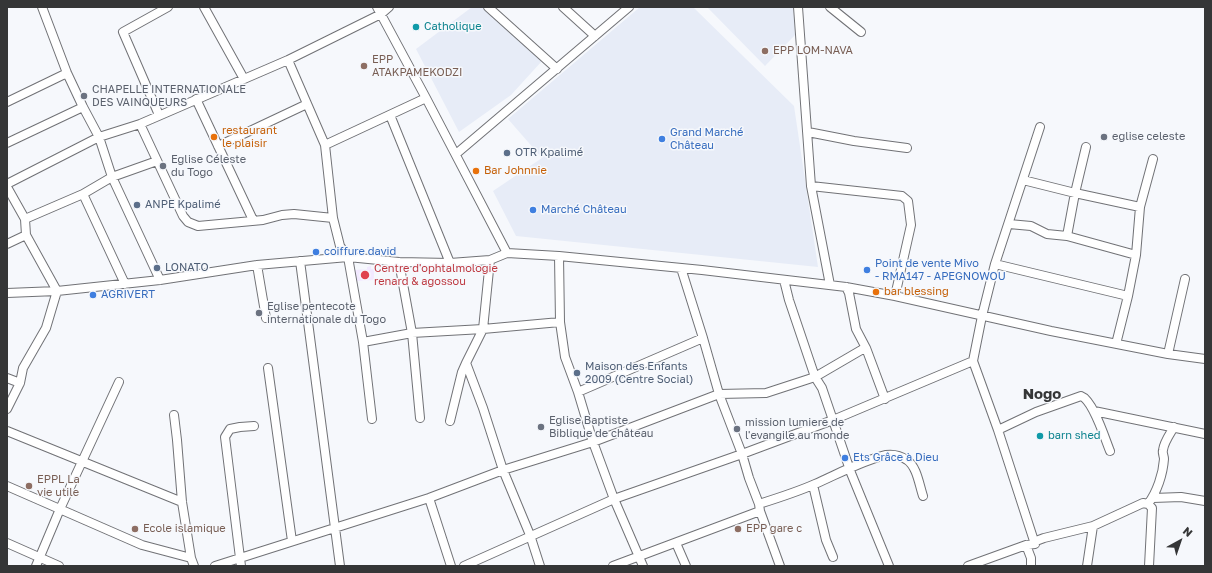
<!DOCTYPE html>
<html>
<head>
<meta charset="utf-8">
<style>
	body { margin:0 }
	#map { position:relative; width:1212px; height:573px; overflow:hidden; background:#f6f8fc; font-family:"Golos Text",sans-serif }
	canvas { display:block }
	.frame { position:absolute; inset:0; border:8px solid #353637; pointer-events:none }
	.north { position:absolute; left:1160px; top:521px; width:40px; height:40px; -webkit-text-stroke:3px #f6f8fc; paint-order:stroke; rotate:40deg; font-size:11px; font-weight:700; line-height:16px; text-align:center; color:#353637 }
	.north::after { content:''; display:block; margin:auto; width:14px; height:18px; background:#353637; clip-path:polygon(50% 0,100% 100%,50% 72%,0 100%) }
</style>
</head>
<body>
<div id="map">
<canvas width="1212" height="573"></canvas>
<div class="frame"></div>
<div class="north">N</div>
</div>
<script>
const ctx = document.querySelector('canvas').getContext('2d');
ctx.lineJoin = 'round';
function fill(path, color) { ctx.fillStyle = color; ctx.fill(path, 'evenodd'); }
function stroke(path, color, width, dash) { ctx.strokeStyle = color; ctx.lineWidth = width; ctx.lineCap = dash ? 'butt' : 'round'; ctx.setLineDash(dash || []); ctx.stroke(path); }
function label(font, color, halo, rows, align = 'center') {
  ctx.font = font + ' "Golos Text",sans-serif'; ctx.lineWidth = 3; ctx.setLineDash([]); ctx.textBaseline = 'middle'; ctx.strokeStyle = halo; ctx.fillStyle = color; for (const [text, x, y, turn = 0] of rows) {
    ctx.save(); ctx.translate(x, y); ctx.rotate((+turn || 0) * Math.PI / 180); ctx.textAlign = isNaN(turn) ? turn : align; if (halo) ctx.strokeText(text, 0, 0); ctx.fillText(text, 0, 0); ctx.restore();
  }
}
fill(new Path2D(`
	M 472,7 L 483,7 L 542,61 L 511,95 L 459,132 L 416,49 Z
	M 640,7 L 693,7 L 794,106 L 818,267 L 516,236 L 493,191 L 542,158 L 508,119 Z
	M 707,7 L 793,7 L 795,35 L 765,66 Z`), '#e7ecf7');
fill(new Path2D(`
	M 371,266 L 371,269 L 374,269 L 374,280 L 356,281 L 355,270 L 367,269 L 367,267 Z`), '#f2e9ff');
const minor = new Path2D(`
	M 42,7 L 67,73 L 83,107 L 99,137 L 112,177 L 160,280
	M 204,7 L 244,79
	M 377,7 L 426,98 L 507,253
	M 488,7 L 557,69
	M 563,7 L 595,36
	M 798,7 L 811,186 L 830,285
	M 830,7 L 861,32
	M 288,60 L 325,145 L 333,218 L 340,246 L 348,257 L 363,342 L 372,419
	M 196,99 L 253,220
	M 7,102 L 67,73
	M 159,115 L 123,32 L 168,7
	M 390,115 L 450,263
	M 140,124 L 183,216 L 188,222 L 198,226 L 263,220 L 282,215 L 294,214 L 333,218
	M 808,132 L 854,141 L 907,148
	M 7,143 L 83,107
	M 325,145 L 426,98
	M 218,146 L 307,104
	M 456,154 L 629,7
	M 1023,180 L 1075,193 L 1140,207 L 1136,255 L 1128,296 L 1116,344
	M 7,184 L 99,137 L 140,124 L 288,60 L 381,14 L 389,7
	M 811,186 L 902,196 L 908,201 L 911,225 L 895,296
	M 7,187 L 25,219 L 26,235 L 57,291 L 46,328 L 23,368 L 20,383 L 7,378
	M 83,194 L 125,284
	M 1140,207 L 1153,159
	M 25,219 L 83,194 L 112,177 L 157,161
	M 1009,224 L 1031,226 L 1047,234 L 1067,236 L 1136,255
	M 1067,236 L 1075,193 L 1086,147
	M 7,244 L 26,235
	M 559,256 L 560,322 L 565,357 L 578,392 L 593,442 L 614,499 L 643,566
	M 490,260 L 483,329 L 466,363 L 483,408 L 503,470 L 530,535 L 540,566
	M 300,261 L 340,566
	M 399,262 L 412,333 L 420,418
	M 995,264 L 1128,296
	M 257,265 L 266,318
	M 681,268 L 703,338 L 719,394 L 742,454 L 749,478 L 759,504 L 760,511 L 780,566
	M 784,280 L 789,300 L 815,377 L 822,388 L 851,473 L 889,566
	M 846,287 L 849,293 L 856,329 L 866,348
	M 7,293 L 57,291 L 160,280 L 257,265 L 348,257 L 399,262 L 450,263 L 490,260 L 507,253 L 559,256 L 702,270 L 846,287 L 895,296 L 1051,331 L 1168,354 L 1205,359
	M 363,342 L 412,333 L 483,329 L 560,322
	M 1168,354 L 1185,279
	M 268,368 L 292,541
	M 578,392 L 703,338
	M 7,409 L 20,383
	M 1094,411 L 1205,434
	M 174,415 L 177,440 L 182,502 L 191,558 L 194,566
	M 450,421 L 462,372 L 466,363
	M 998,430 L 1036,412 L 1081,396 C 1093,400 1105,439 1110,451
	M 7,431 L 182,502
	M 813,485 L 826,540 L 833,557
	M 7,486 L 142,545 L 191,558
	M 429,498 L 451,566
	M 1153,498 L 1181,497 L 1205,501
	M 759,504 C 778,498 797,492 815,484 C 836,475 863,460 886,455 C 893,454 901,456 907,460 C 917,467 919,484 923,496
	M 1148,504 C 1157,492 1163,474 1164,459 C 1164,456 1162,453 1163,450 C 1164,442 1170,434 1174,427
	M 7,543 L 59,566
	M 676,543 L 686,566
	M 1035,544 L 998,430 L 973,361 L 982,316 L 995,264 L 1040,127
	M 1026,545 L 1031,558 L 1031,566
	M 36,566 L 60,509 L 119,382
	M 215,566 L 429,498 L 503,470 L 593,442 L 719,394 L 766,393 L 815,377 L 863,349 L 866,348 L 885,399
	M 241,566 L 225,437 L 230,429 L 240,427 L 254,426
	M 464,566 L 614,499 L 742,454 L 833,420 L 973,361
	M 613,566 L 760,511
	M 968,566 L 1026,545 L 1035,544 L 1036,541 L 1044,538 L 1093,526 L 1143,503 L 1148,504 L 1152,508 L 1149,566
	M 1087,566 L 1093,526`);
stroke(minor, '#717276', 10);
stroke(minor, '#fff', 8);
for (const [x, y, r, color] of [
	[416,27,4,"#0f9aa8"],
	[765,51,4,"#8d6e63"],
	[364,66,4,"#8d6e63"],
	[84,96,4,"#6b7280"],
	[214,137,4,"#e8710a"],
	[1104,137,4,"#6b7280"],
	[662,139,4,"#3f7fe0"],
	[507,153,4,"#5c6f8a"],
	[163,166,4,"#6b7280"],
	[476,171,4,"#e8710a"],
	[137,205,4,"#5c6f8a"],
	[533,210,4,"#3f7fe0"],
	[316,252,4,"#3f7fe0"],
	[157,268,4,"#5c6f8a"],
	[867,270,4,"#3f7fe0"],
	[365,275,5,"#e0444e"],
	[876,292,4,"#e8710a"],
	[93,295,4,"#3f7fe0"],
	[259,313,4,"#6b7280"],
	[577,373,4,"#5c6f8a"],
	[541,427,4,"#6b7280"],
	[737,429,4,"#6b7280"],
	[1040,436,4,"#0f9aa8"],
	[845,458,4,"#3f7fe0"],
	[29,486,4,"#8d6e63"],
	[135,529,4,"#8d6e63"],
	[738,529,4,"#8d6e63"]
]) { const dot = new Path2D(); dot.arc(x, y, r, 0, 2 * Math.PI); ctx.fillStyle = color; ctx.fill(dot); stroke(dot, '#f6f8fc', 1.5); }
label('11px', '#0d838f', '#f6f8fc', [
	["Catholique",424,27],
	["barn shed",1048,436]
], 'left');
label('11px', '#785e54', '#f6f8fc', [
	["EPP LOM-NAVA",773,51],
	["EPP",372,60],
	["ATAKPAMEKODZI",372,73],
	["EPPL La",37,480],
	["vie utile",37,493],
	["Ecole islamique",143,529],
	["EPP gare c",746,529]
], 'left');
label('11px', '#5b616d', '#f6f8fc', [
	["CHAPELLE INTERNATIONALE",92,90],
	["DES VAINQUEURS",92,103],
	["eglise celeste",1112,137],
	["Eglise Céleste",171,160],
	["du Togo",171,173],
	["Eglise pentecote",267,307],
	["internationale du Togo",267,320],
	["Eglise Baptiste",549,421],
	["Biblique de château",549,434],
	["mission lumiere de",745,423],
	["l'evangile au monde",745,436]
], 'left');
label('11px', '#c56008', '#f6f8fc', [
	["restaurant",222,131],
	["le plaisir",222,144],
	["Bar Johnnie",484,171],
	["bar blessing",884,292]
], 'left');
label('11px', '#366cbe', '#f6f8fc', [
	["Grand Marché",670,133],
	["Château",670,146],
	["Marché Château",541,210],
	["coiffure david",324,252],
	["Point de vente Mivo",875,264],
	["- RMA147 - APEGNOWOU",875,277],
	["AGRIVERT",101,295],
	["Ets Grâce à Dieu",853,458]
], 'left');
label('11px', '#4e5e75', '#f6f8fc', [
	["OTR Kpalimé",515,153],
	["ANPE Kpalimé",145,205],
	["LONATO",165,268],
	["Maison des Enfants",585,367],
	["2009 (Centre Social)",585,380]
], 'left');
label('11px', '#be3a42', '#f6f8fc', [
	["Centre d'ophtalmologie",374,269],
	["renard & agossou",374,282]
], 'left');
label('bold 15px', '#353637', '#f6f8fc', [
	["Nogo",1042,394]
]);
</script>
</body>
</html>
